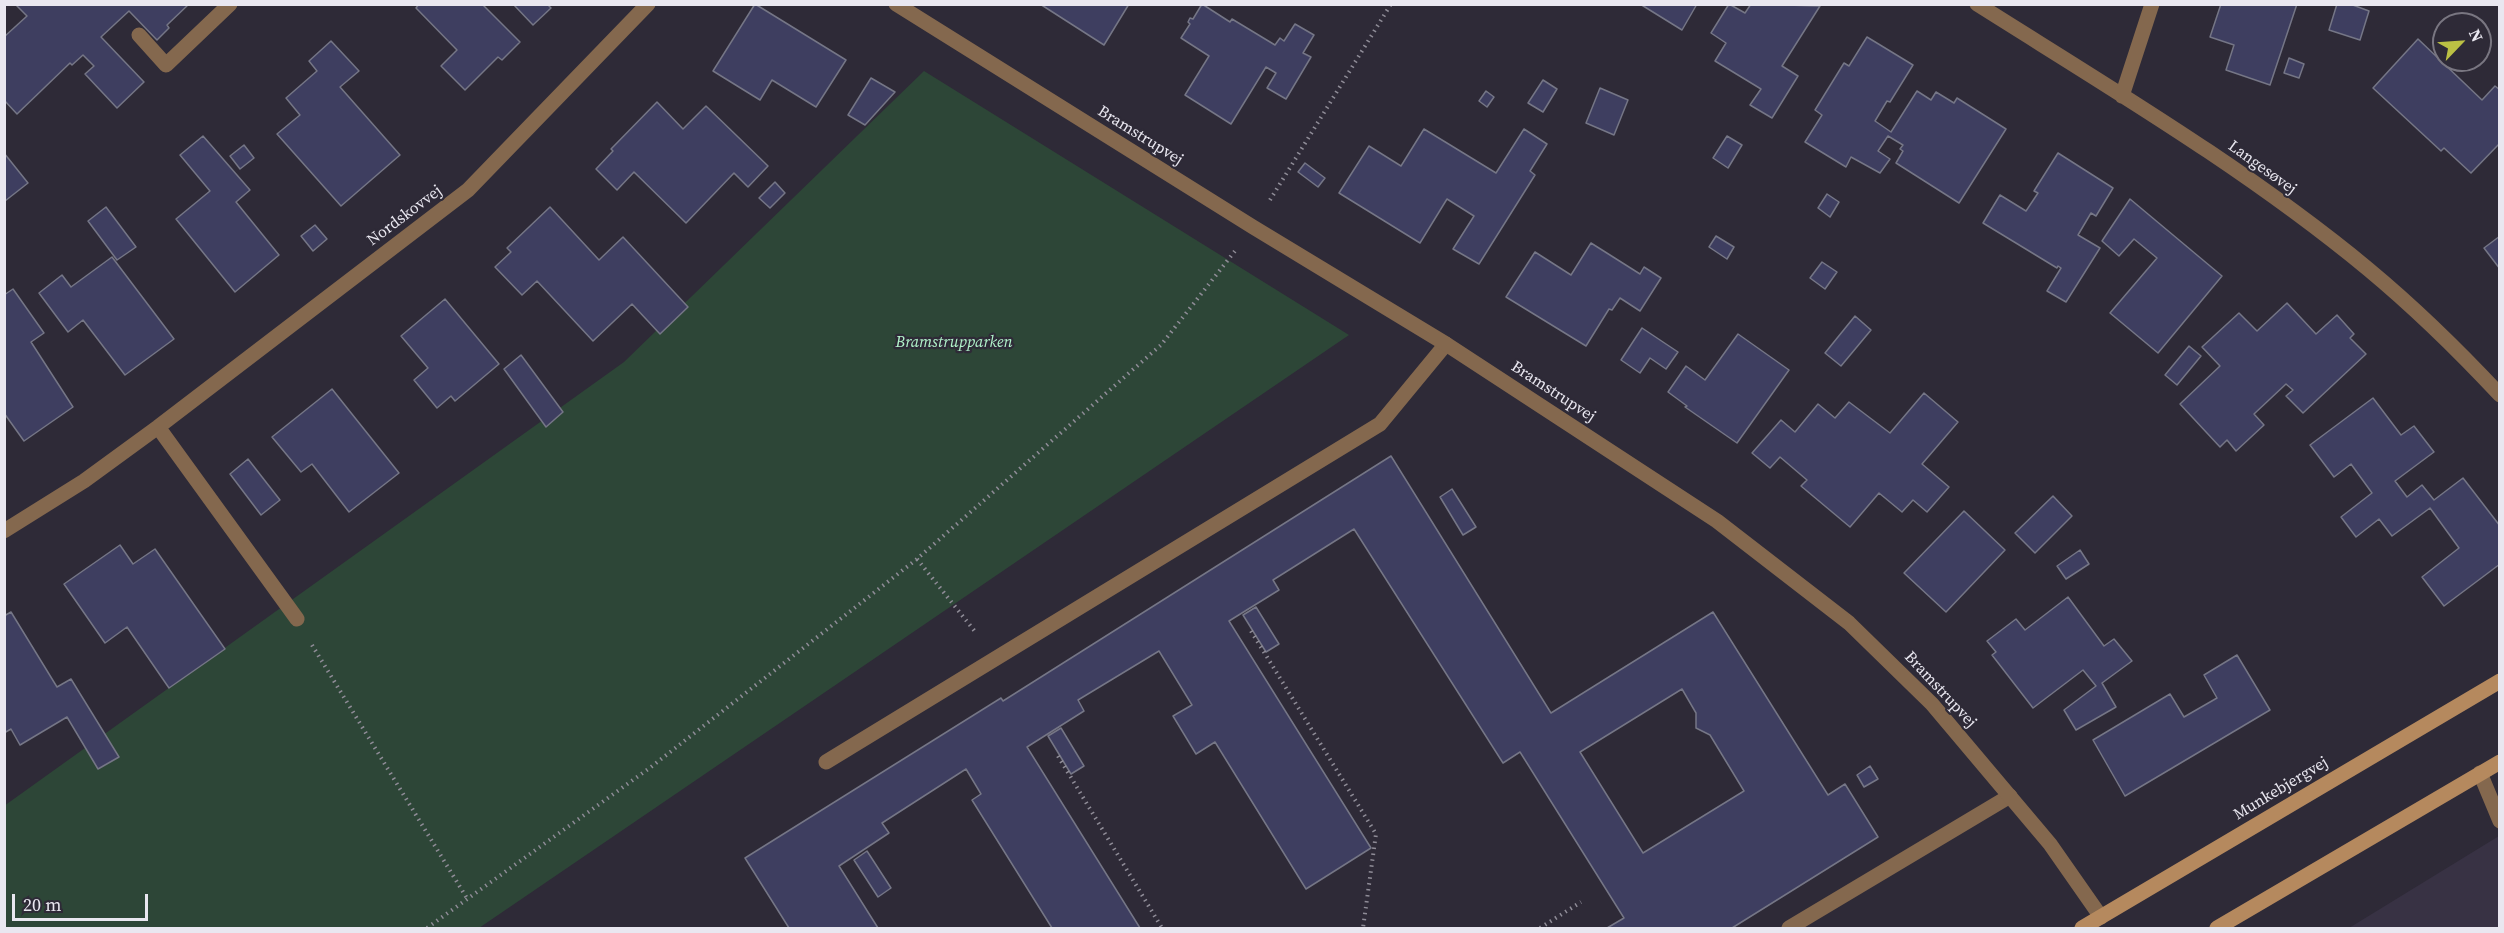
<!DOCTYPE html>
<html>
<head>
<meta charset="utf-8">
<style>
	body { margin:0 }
	#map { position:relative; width:2504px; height:933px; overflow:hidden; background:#2e2a37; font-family:"Source Serif 4",serif }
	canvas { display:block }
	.frame { position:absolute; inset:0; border:6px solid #e9e7f0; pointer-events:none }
	.north { position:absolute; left:2432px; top:12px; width:60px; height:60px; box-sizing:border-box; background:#2e2a37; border:2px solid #797681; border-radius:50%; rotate:65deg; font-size:16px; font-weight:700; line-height:24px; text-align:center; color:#e9e7f0 }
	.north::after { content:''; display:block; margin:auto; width:21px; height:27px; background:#bbc044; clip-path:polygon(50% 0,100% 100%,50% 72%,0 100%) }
	.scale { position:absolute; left:12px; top:894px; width:136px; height:27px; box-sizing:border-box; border:3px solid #e9e7f0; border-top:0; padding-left:8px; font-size:18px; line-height:21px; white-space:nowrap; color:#e9e7f0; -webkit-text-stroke:4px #2e2a37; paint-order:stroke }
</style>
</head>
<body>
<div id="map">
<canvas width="2504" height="933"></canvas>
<div class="frame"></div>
<div class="north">N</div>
<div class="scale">20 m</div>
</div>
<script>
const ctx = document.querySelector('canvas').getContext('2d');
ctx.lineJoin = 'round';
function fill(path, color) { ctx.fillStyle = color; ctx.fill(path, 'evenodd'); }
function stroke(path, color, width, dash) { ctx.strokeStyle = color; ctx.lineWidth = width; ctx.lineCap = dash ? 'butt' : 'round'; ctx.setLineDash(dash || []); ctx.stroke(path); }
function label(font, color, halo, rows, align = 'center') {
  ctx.font = font + ' "Source Serif 4",serif'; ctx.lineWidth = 4.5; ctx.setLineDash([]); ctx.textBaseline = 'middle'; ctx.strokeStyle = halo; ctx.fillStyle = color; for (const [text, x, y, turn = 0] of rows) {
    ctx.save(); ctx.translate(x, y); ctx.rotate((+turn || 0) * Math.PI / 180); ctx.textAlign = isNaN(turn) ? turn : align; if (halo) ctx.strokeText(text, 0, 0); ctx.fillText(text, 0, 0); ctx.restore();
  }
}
fill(new Path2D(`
	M 2499,836 L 2499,928 L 2349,928 Z`), '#383244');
fill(new Path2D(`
	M 924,71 L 1349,335 L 479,928 L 5,928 L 4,806 L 624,362 Z`), '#2d4637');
const building = new Path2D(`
	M 15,4 L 189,4 L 167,25 L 169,28 L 157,40 L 129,11 L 101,37 L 144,82 L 117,108 L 85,74 L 94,66 L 83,55 L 72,65 L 70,63 L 17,114 L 4,100 L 4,37 L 27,16 Z
	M 482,4 L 520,42 L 502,60 L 498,57 L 465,90 L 441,66 L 457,50 L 416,8 L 419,4 Z
	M 513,4 L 547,4 L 551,8 L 533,25 Z
	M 755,4 L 846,60 L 816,107 L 772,80 L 760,100 L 713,71 Z
	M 1040,4 L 1129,4 L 1104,45 Z
	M 1202,4 L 1230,22 L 1232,19 L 1275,45 L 1280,38 L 1284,41 L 1295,24 L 1314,35 L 1303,53 L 1311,57 L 1286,99 L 1267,88 L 1276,73 L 1266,67 L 1231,124 L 1185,95 L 1209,56 L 1181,38 L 1190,24 L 1188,22 L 1190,18 L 1193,19 Z
	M 1640,4 L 1697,4 L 1682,30 Z
	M 1729,4 L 1745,13 L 1751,4 L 1820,6 L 1782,66 L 1798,76 L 1772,118 L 1750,105 L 1761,89 L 1715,61 L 1726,43 L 1711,33 Z
	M 2221,4 L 2297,4 L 2270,85 L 2226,70 L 2234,45 L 2210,37 Z
	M 2337,4 L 2350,4 L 2369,11 L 2360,40 L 2329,30 Z
	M 1867,37 L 1913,65 L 1890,102 L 1887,101 L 1875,121 L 1891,132 L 1917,91 L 1931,100 L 1936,92 L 1954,103 L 1957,98 L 2006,129 L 1959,203 L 1896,163 L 1903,151 L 1900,149 L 1903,145 L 1888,136 L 1878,151 L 1890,159 L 1880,173 L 1851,157 L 1846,167 L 1805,142 L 1822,115 L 1815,110 L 1844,63 L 1849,66 Z
	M 2418,39 L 2482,100 L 2495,86 L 2500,90 L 2500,143 L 2471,173 L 2444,148 L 2441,151 L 2373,88 Z
	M 331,41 L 359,71 L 340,87 L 400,155 L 341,206 L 277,134 L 300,115 L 286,98 L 317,71 L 309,61 Z
	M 2289,58 L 2304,64 L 2299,78 L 2284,73 Z
	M 871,78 L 895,92 L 865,125 L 848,115 Z
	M 1543,80 L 1557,89 L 1543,112 L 1528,103 Z
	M 1600,88 L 1628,100 L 1614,135 L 1586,123 Z
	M 1486,91 L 1494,97 L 1487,107 L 1479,101 Z
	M 657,102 L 683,129 L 706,106 L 768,166 L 748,187 L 734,173 L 686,223 L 634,172 L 617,190 L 596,169 L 613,151 L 611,149 Z
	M 1424,129 L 1496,173 L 1524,129 L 1547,144 L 1530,171 L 1535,175 L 1479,264 L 1453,249 L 1474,216 L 1447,199 L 1420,243 L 1339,193 L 1369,146 L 1401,166 Z
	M 203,136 L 250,190 L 236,202 L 279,255 L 235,292 L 176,219 L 210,191 L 180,155 Z
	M 1727,136 L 1742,145 L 1728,168 L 1713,158 Z
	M 244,145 L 254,158 L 240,169 L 230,156 Z
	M 4,153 L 28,183 L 5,201 L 4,200 Z
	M 2058,153 L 2113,188 L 2096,216 L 2091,213 L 2078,235 L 2100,248 L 2066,302 L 2047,291 L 2061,268 L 2058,266 L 2057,268 L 1983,223 L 2000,195 L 2026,211 L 2038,193 L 2034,191 Z
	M 1305,163 L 1325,178 L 1318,187 L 1298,172 Z
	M 775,182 L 785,193 L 770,208 L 759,198 Z
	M 1827,194 L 1839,202 L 1830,217 L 1818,208 Z
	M 2130,199 L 2222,276 L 2158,353 L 2110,313 L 2157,258 L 2134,239 L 2119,256 L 2102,241 Z
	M 106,207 L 136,247 L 117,260 L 88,221 Z
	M 550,207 L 599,260 L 623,237 L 688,307 L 660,334 L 632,304 L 593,341 L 537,281 L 522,295 L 495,267 L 511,252 L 507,248 Z
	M 315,225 L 327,239 L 313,251 L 301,236 Z
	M 1716,236 L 1734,247 L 1727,259 L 1709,247 Z
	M 2500,236 L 2500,269 L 2484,248 Z
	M 1591,243 L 1640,274 L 1644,267 L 1661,278 L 1640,311 L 1620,298 L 1612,310 L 1609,309 L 1586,346 L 1506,297 L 1535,252 L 1571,275 Z
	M 112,257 L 174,339 L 125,375 L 83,320 L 68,332 L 39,293 L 62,275 L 71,287 Z
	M 1822,262 L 1837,272 L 1825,289 L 1810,278 Z
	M 13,289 L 44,333 L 31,342 L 73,407 L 24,441 L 4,413 L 4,295 Z
	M 445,299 L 499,364 L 455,401 L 451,396 L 437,408 L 414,380 L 428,368 L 401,336 Z
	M 2287,303 L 2316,334 L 2337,315 L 2354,334 L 2350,338 L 2366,354 L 2303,413 L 2286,396 L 2293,390 L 2286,384 L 2254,414 L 2264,425 L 2236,451 L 2227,440 L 2220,447 L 2180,404 L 2220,366 L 2202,347 L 2239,313 L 2257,331 Z
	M 1855,316 L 1871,330 L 1841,366 L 1825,353 Z
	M 1642,328 L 1678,352 L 1666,369 L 1650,358 L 1640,373 L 1621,360 Z
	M 1738,334 L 1789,370 L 1737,443 L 1685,407 L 1687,406 L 1668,392 L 1686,366 L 1705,380 Z
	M 2189,346 L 2201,356 L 2177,385 L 2165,375 Z
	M 521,355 L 563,412 L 546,427 L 504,369 Z
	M 332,389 L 399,473 L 349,512 L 312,464 L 301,472 L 272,437 Z
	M 1924,393 L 1958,422 L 1922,464 L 1949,487 L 1927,512 L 1913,500 L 1902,512 L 1879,493 L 1850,527 L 1801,486 L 1807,480 L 1780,457 L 1770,468 L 1752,453 L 1781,420 L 1795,432 L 1818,404 L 1835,418 L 1849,402 L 1890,433 Z
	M 2373,398 L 2401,435 L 2414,426 L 2434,452 L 2395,481 L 2407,497 L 2422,485 L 2434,500 L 2463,478 L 2500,526 L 2500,564 L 2444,606 L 2422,577 L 2459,548 L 2430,508 L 2392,536 L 2379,519 L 2356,537 L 2341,517 L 2372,493 L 2351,464 L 2334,477 L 2310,445 Z
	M 1391,456 L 1551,713 L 1713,612 L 1828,795 L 1845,784 L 1878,837 L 1732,928 L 1607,928 L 1624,918 L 1520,752 L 1503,763 L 1354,529 L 1273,580 L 1279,590 L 1229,621 L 1371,848 L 1306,889 L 1215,742 L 1196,754 L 1173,716 L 1192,705 L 1159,651 L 1078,700 L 1084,711 L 1027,747 L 1140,928 L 1052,928 L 972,800 L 981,794 L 966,769 L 882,823 L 889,833 L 839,866 L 878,928 L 789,928 L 745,858 L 1001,698 L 1003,701 ZM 1682,689 L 1696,713 L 1696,728 L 1710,735 L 1744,791 L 1643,853 L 1580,752 Z
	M 248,459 L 280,500 L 261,515 L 230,474 Z
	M 1452,489 L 1476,527 L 1463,535 L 1440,497 Z
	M 2053,496 L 2072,516 L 2035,553 L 2015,533 Z
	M 1964,511 L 2005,550 L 1946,612 L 1904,573 Z
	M 120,545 L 133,564 L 155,549 L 225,649 L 169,688 L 127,627 L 105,643 L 64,584 Z
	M 2080,550 L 2089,564 L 2066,579 L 2057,566 Z
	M 2068,597 L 2104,646 L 2114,639 L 2132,661 L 2102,683 L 2116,707 L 2076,730 L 2064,710 L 2096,686 L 2083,670 L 2033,708 L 1992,655 L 1996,652 L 1987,641 L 2016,619 L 2025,630 Z
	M 1256,607 L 1279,644 L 1266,652 L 1243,615 Z
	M 11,612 L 57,687 L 71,679 L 119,757 L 98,769 L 67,717 L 20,745 L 11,729 L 4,733 L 4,616 Z
	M 2237,655 L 2270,710 L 2125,796 L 2093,740 L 2170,694 L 2184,717 L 2217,698 L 2204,675 Z
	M 1061,728 L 1084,766 L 1071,774 L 1048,736 Z
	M 1870,766 L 1878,779 L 1864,787 L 1857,775 Z
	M 867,851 L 891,888 L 878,897 L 854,860 Z`);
fill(building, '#3e3e60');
stroke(building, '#757686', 1.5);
stroke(new Path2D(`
	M 1270,200 L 1391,4
	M 917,559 L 977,634
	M 1251,631 L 1376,834 L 1363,928
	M 312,645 L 468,900
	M 1058,756 L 1162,928
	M 427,928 L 651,767 L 917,559 L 1161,345 L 1235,251
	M 1540,928 L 1581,902`), '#8f8c97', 4, [1.5, 4.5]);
stroke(new Path2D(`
	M 139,35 L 166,65 L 230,4
	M 826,762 L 1380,424 L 1446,344
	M 1789,928 L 2010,796`), '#84684e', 15);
stroke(new Path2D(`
	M 896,4 L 1253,227 L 1446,344 L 1717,521 L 1849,623 L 1932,704 L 2050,844 L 2101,917
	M 1977,4 C 2110,88 2247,169 2368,269 C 2415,308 2458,350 2500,395
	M 2122,96 L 2152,4
	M 158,427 L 297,619
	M 4,531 L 84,481 L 158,427 L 468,190 L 648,4
	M 2480,773 L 2500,821`), '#84684e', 15);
stroke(new Path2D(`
	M 2082,928 L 2500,681
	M 2217,928 L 2500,762`), '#b5895e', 15);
label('16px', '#e9e7f0', '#2e2a37', [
	["Bramstrupvej",1140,136,32],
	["Langesøvej",2262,168,36],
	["Nordskovvej",405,216,-37],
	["Bramstrupvej",1553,392,33],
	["Bramstrupvej",1940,690,47],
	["Munkebjergvej",2281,789,-31]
]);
label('italic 16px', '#b2f4cb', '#2e2a37', [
	["Bramstrupparken",954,343]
]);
</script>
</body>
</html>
